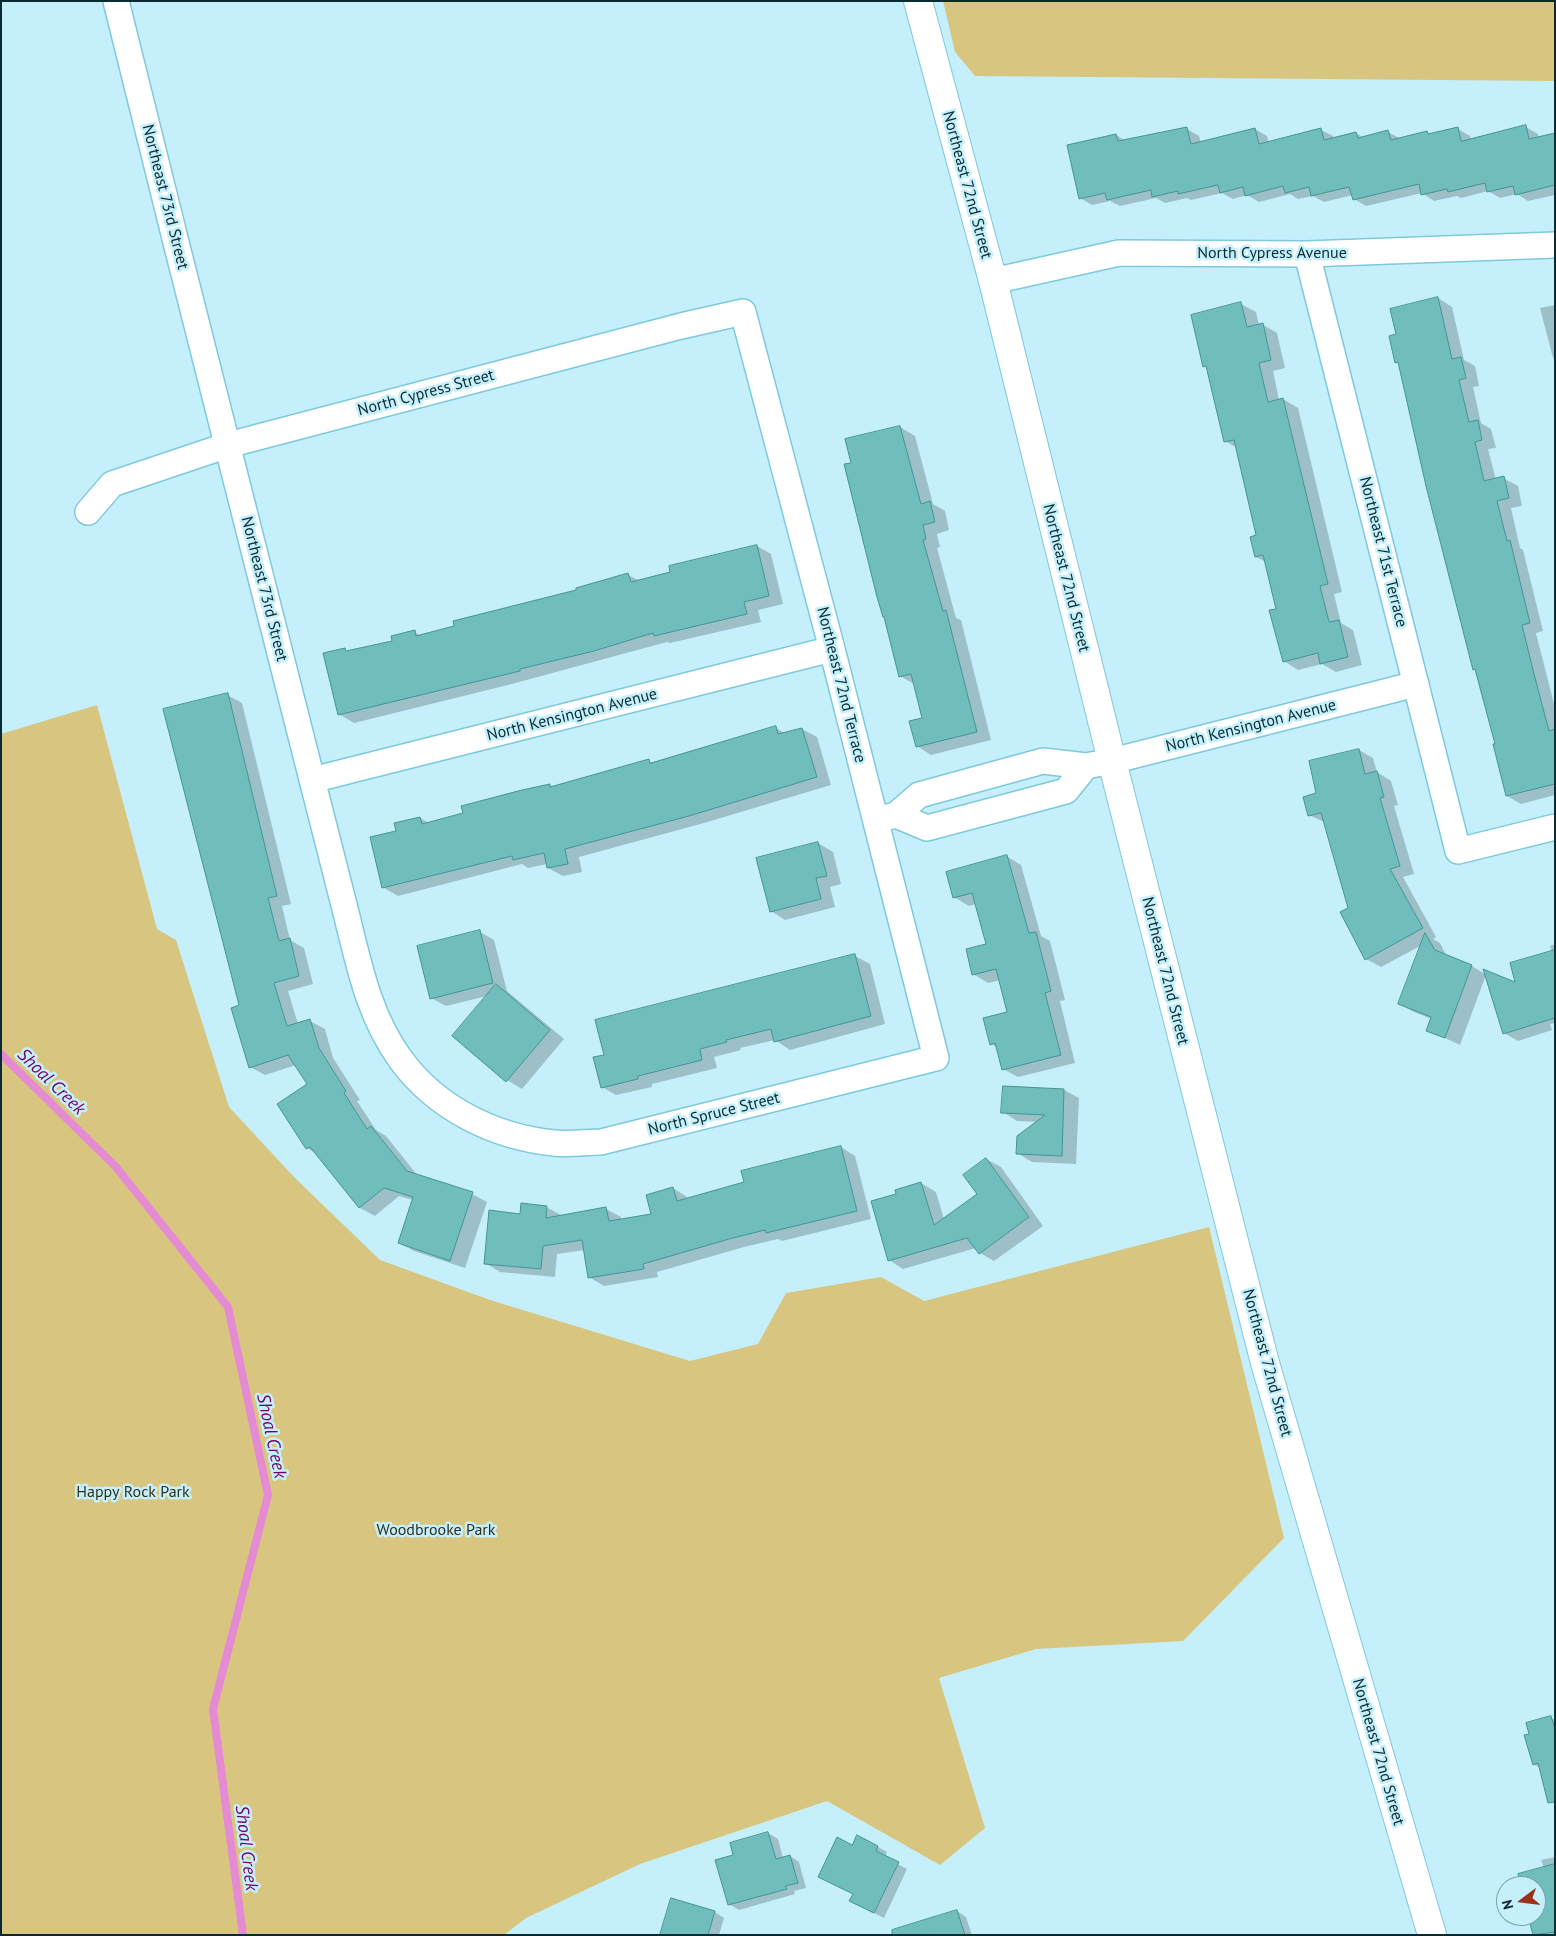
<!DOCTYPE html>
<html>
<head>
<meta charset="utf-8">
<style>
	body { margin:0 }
	#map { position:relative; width:1556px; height:1936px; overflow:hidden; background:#c5f0fb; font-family:"PT Sans",sans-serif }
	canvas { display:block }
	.frame { position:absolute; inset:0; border:2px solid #0b2b32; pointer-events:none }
	.north { position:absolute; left:1496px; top:1876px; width:50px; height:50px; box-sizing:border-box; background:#c5f0fb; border:1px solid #7ba1ab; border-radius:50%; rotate:255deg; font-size:14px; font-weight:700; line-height:20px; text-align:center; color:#0b2b32 }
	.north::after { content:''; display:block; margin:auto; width:18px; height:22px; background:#9a3118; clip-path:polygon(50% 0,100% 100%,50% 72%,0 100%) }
</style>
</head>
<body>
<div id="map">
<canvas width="1556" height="1936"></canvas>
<div class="frame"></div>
<div class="north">N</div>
</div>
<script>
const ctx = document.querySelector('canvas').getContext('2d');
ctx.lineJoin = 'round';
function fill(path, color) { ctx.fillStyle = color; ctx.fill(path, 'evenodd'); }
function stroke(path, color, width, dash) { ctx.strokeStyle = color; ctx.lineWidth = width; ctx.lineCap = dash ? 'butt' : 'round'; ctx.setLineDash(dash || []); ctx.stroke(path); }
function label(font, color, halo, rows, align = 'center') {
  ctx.font = font + ' "PT Sans",sans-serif'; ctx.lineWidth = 5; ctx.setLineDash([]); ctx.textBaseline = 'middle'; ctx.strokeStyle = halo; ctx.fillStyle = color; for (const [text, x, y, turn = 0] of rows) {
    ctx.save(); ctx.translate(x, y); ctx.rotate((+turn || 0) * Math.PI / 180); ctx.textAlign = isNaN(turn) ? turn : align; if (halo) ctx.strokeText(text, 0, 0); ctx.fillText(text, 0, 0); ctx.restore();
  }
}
fill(new Path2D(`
	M 943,1 L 1555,1 L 1555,81 L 975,76 L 955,52 Z
	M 97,705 L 157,929 L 176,940 L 229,1107 L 295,1178 L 380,1260 L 490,1300 L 690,1361 L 758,1344 L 786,1293 L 881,1277 L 924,1301 L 1209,1227 L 1284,1538 L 1183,1641 L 1036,1649 L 939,1678 L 985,1828 L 940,1865 L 827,1801 L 640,1864 L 526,1918 L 504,1935 L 1,1935 L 1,734 Z`), '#d8c57f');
fill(new Path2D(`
	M 1526,127 L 1538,134 L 1539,138 L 1555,134 L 1555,195 L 1528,201 L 1517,194 L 1500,198 L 1488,191 L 1461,198 L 1457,196 L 1434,201 L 1422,193 L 1366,206 L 1354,199 L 1353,195 L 1324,202 L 1313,196 L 1298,199 L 1290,194 L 1259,202 L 1247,195 L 1233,199 L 1222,193 L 1191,200 L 1187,198 L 1165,203 L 1156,198 L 1120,206 L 1110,201 L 1092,205 L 1080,198 L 1116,135 L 1126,141 L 1187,129 L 1199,136 L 1201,143 L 1255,129 L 1267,136 L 1269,143 L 1321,130 L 1333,136 L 1333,139 L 1356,133 L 1364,138 L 1388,132 L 1401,139 L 1427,133 L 1431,135 L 1458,129 L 1470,136 L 1471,140 Z
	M 1438,298 L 1452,307 L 1464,360 L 1475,366 L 1479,386 L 1473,387 L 1481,423 L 1491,429 L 1496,448 L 1488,449 L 1496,480 L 1503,478 L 1518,486 L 1522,506 L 1511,508 L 1520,548 L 1523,550 L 1543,631 L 1536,633 L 1555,708 L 1555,795 L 1521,804 L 1507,796 L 1496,745 L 1477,670 L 1474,669 L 1399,364 L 1396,362 L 1398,335 Z
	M 1241,304 L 1256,312 L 1259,325 L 1262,324 L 1277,333 L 1285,368 L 1273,371 L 1279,400 L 1283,399 L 1298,408 L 1342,592 L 1334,594 L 1341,623 L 1353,630 L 1362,665 L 1336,672 L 1322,664 L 1298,670 L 1284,661 L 1277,609 L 1266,562 L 1256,557 L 1258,536 L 1237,448 L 1225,441 L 1208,368 L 1205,366 Z
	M 1555,305 L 1555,359 L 1553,358 L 1540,308 Z
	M 900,427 L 915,436 L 933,504 L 945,511 L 949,530 L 937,534 L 940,547 L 937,548 L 956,618 L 961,620 L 991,740 L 931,755 L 917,746 L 923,719 L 914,684 L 900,676 L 852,463 Z
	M 757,546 L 771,554 L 783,604 L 758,610 L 761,622 L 670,643 L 667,642 L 508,685 L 354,723 L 339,714 L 345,649 L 349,652 L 394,641 L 414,632 L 422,636 L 628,575 L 640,581 Z
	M 227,695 L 242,703 L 291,904 L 282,906 L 290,940 L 304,948 L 313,984 L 288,991 L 298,1024 L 310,1021 L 325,1029 L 333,1058 L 360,1100 L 357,1101 L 376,1130 L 386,1136 L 418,1176 L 472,1194 L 487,1202 L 465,1268 L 414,1251 L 399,1243 L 413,1200 L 399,1196 L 375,1216 L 360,1208 L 317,1154 L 307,1148 L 309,1084 L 296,1065 L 265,1075 L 250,1067 L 240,1006 Z
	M 776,728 L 786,734 L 802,729 L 817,737 L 831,785 L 704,823 L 579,857 L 582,872 L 563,876 L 548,868 L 547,864 L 528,868 L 522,864 L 398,896 L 384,888 L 397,832 L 420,818 L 429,823 L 465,814 L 550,786 L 552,787 L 649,761 L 653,763 Z
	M 1359,750 L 1373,758 L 1377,772 L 1391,781 L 1398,805 L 1394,806 L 1414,874 L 1403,877 L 1436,937 L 1433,939 L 1440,943 L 1447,957 L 1472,966 L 1486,975 L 1517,984 L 1552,952 L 1550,946 L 1555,944 L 1555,1023 L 1550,1024 L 1552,1030 L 1518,1041 L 1504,1033 L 1486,975 L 1460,1045 L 1428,1030 L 1432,1019 L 1414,1012 L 1399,1004 L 1422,945 L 1381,967 L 1366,959 L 1326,823 L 1309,815 L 1318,794 Z
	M 818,843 L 833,852 L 841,884 L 830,887 L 835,907 L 785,920 L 771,911 Z
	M 1006,856 L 1021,865 L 1041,936 L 1050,941 L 1065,1000 L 1060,1001 L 1075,1063 L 1018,1077 L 1003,1069 L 998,1048 L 991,1044 L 1008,1013 L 1000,980 L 988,983 L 973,974 L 988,945 L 976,904 L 969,906 L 954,897 Z
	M 480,932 L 494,940 L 507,991 L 564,1039 L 522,1089 L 507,1080 L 487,996 L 446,1006 L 431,998 Z
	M 855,956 L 870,964 L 885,1024 L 790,1050 L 775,1040 L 740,1048 L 741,1050 L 714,1057 L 717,1068 L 652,1084 L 652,1087 L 616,1095 L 602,1087 L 605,1056 Z
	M 1004,1087 L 1064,1090 L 1079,1098 L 1076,1164 L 1032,1162 L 1017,1153 L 1038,1122 L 1017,1121 L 1003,1112 Z
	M 841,1147 L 855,1156 L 871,1219 L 782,1241 L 778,1239 L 744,1247 L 657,1272 L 658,1277 L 604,1286 L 589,1277 L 585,1250 L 557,1254 L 555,1277 L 500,1272 L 485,1263 L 521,1215 L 546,1207 L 561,1215 L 606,1209 L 621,1217 L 621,1220 L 653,1215 L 673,1188 L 687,1197 L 688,1199 L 746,1183 Z
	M 986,1159 L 1001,1167 L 1043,1226 L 994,1261 L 980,1253 L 976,1248 L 903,1269 L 889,1260 L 897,1195 L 921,1183 L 936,1192 L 944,1219 L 978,1194 Z
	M 1551,1718 L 1555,1720 L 1555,1778 L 1534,1764 L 1531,1735 Z
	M 768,1833 L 778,1839 L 783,1858 L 790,1856 L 799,1862 L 806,1888 L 794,1891 L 795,1894 L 739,1910 L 729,1904 Z
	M 853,1846 L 878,1847 L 887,1852 L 885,1857 L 907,1869 L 884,1918 L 860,1906 L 854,1894 Z
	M 1555,1857 L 1555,1935 L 1534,1935 L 1529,1916 L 1536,1916 L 1536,1886 L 1522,1886 L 1544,1868 L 1541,1860 Z
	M 672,1900 L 715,1912 L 724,1918 L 719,1935 L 660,1935 Z
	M 957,1911 L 966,1917 L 972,1935 L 909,1935 Z`), '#0003');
stroke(new Path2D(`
	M 1,1054 L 116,1167 L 228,1307 L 268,1495 L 213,1709 L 243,1935`), '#e58bd3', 8);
const building = new Path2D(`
	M 1526,125 L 1529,139 L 1555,133 L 1555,185 L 1515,195 L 1513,186 L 1487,192 L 1485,183 L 1448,192 L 1447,189 L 1421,195 L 1419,184 L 1353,200 L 1349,187 L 1311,196 L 1309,187 L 1285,193 L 1283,186 L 1245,196 L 1243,187 L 1220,193 L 1218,185 L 1178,194 L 1178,191 L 1152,197 L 1151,190 L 1107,200 L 1105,193 L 1079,199 L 1067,145 L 1116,134 L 1118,141 L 1187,127 L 1191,144 L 1255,128 L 1259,144 L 1321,128 L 1324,140 L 1356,132 L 1358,138 L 1388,130 L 1391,140 L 1427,131 L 1428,134 L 1458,127 L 1461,141 Z
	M 1438,297 L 1452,359 L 1461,357 L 1466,378 L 1459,380 L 1469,422 L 1478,420 L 1482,440 L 1475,442 L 1484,481 L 1504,476 L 1509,498 L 1497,501 L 1507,541 L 1510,540 L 1530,623 L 1522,625 L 1534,674 L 1549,731 L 1555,729 L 1555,784 L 1506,796 L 1493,744 L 1495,744 L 1475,669 L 1473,670 L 1426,486 L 1398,362 L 1395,363 L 1389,336 L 1396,334 L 1390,309 Z
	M 1241,302 L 1247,327 L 1263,323 L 1271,360 L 1259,363 L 1268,402 L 1283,398 L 1328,584 L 1320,586 L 1329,622 L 1339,620 L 1348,657 L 1320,664 L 1318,653 L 1283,662 L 1269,610 L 1276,609 L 1263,555 L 1255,557 L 1250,537 L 1256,535 L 1234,440 L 1224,442 L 1206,366 L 1203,367 L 1191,315 Z
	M 900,426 L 921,504 L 930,501 L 935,522 L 923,525 L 926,539 L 923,540 L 943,611 L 946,610 L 977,732 L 916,747 L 909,721 L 922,718 L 911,674 L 899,677 L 884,617 L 883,617 L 877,597 L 844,464 L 851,463 L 845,439 Z
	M 757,545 L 769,596 L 744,602 L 747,614 L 654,636 L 653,633 L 594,651 L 520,669 L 520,671 L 338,715 L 323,653 L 345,648 L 346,651 L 392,641 L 391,636 L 415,630 L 416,636 L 454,626 L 453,621 L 576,590 L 576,588 L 628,573 L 631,582 L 670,572 L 669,566 Z
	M 228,693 L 277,896 L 268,898 L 279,941 L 290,938 L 299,976 L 274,983 L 287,1026 L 310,1019 L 319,1048 L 346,1091 L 344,1093 L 367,1129 L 371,1126 L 407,1171 L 473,1192 L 450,1261 L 398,1243 L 413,1197 L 384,1188 L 359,1208 L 310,1147 L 306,1149 L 277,1104 L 307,1084 L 288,1055 L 249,1068 L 231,1008 L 239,1005 L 163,709 Z
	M 776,726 L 778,734 L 802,728 L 817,777 L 689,816 L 565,849 L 568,864 L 547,868 L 544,853 L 513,860 L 512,856 L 382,888 L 370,837 L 396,831 L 394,823 L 420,817 L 422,824 L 463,813 L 461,806 L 522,790 L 550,784 L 550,787 L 649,759 L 650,763 Z
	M 1359,749 L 1365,774 L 1377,771 L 1384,797 L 1380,798 L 1400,866 L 1390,869 L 1423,928 L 1365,960 L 1340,912 L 1348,908 L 1321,813 L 1308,816 L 1303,797 L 1316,793 L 1309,761 Z
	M 818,842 L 827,876 L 816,878 L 821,899 L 770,912 L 756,858 Z
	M 1007,855 L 1029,933 L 1036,932 L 1051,991 L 1045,993 L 1061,1055 L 1002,1070 L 995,1043 L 990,1045 L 983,1018 L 1007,1012 L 996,969 L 972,975 L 966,949 L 986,944 L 972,893 L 953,898 L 946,872 Z
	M 480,930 L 493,983 L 430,999 L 417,946 Z
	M 1425,933 L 1435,950 L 1472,965 L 1445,1038 L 1426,1031 L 1431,1017 L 1398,1004 Z
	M 1555,950 L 1555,1018 L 1503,1034 L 1483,969 L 1515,982 L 1510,963 Z
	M 855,954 L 871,1016 L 774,1042 L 771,1029 L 726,1040 L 727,1042 L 700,1049 L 702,1060 L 638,1076 L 638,1079 L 601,1088 L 593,1057 L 604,1055 L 595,1020 Z
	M 496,984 L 550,1030 L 506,1082 L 452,1036 Z
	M 1003,1086 L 1064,1089 L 1062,1156 L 1016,1154 L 1017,1136 L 1045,1115 L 1001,1113 Z
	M 841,1146 L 857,1211 L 766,1233 L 765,1230 L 729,1239 L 643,1264 L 644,1269 L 588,1278 L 582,1240 L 543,1246 L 541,1269 L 484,1264 L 489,1210 L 520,1214 L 521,1203 L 547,1206 L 546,1218 L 606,1207 L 609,1221 L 651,1214 L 646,1195 L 673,1187 L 677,1201 L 744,1182 L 741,1171 Z
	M 986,1158 L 1029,1217 L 979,1254 L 967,1238 L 888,1261 L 871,1201 L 896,1194 L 895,1190 L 921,1182 L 934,1225 L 977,1194 L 963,1175 Z
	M 1551,1716 L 1555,1729 L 1555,1802 L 1548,1803 L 1538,1763 L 1533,1765 L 1524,1735 L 1529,1734 L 1526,1723 Z
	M 768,1832 L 776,1859 L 790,1855 L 798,1883 L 785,1886 L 787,1889 L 728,1905 L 715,1860 L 733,1855 L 730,1843 Z
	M 857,1835 L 878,1846 L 876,1851 L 899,1862 L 874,1913 L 849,1901 L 853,1894 L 818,1877 L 837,1837 L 852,1845 Z
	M 1555,1864 L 1555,1932 L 1533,1935 L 1528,1916 L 1536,1916 L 1536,1886 L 1521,1886 L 1518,1874 Z
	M 671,1898 L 715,1911 L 708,1935 L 660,1935 Z
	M 957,1910 L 965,1935 L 892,1935 L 892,1930 Z`);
fill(building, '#6fbebd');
stroke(building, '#439493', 1);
const street = new Path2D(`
	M 1307,254 L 1458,851 L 1555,827
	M 993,281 L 1119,253 L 1307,254 L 1555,245
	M 88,512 L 112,484 L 228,445 L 681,326 L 743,312 L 832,649 L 936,1058 L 601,1142 C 586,1142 569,1145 554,1143 C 495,1137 437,1109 401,1060 C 367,1014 358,959 344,905 C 330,851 316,797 303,744 C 240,496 177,249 116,1
	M 312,780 L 832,649
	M 896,815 L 927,828 L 1066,791 L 1086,766
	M 876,820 L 896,815 L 919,795 L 1043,761 L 1086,766 L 1112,761 L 1416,684`);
const secondary = new Path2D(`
	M 918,1 L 993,281 L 1112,761 L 1265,1363 L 1432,1935`);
stroke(street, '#7ec9db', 28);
stroke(secondary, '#7ec9db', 30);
stroke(street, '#fff', 25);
stroke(secondary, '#fff', 28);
label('16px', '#0b2b32', '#c5f0fb', [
	["Northeast 72nd Street",967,185,75],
	["Northeast 73rd Street",165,197,76],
	["North Cypress Avenue",1272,253],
	["North Cypress Street",426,393,-15],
	["Northeast 71st Terrace",1383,552,76],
	["Northeast 72nd Street",1066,578,76],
	["Northeast 73rd Street",264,589,76],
	["Northeast 72nd Terrace",841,685,76],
	["North Kensington Avenue",572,715,-14],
	["North Kensington Avenue",1251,726,-14],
	["Northeast 72nd Street",1165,971,76],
	["North Spruce Street",714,1114,-14],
	["Northeast 72nd Street",1267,1363,75],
	["Northeast 72nd Street",1378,1752,74]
]);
label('16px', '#342f1b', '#c5f0fb', [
	["Happy Rock Park",133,1492],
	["Woodbrooke Park",436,1530]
]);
label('italic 18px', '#730066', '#c5f0fb', [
	["Shoal Creek",51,1082,44],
	["Shoal Creek",271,1436,78],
	["Shoal Creek",246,1848,83]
]);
</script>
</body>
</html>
